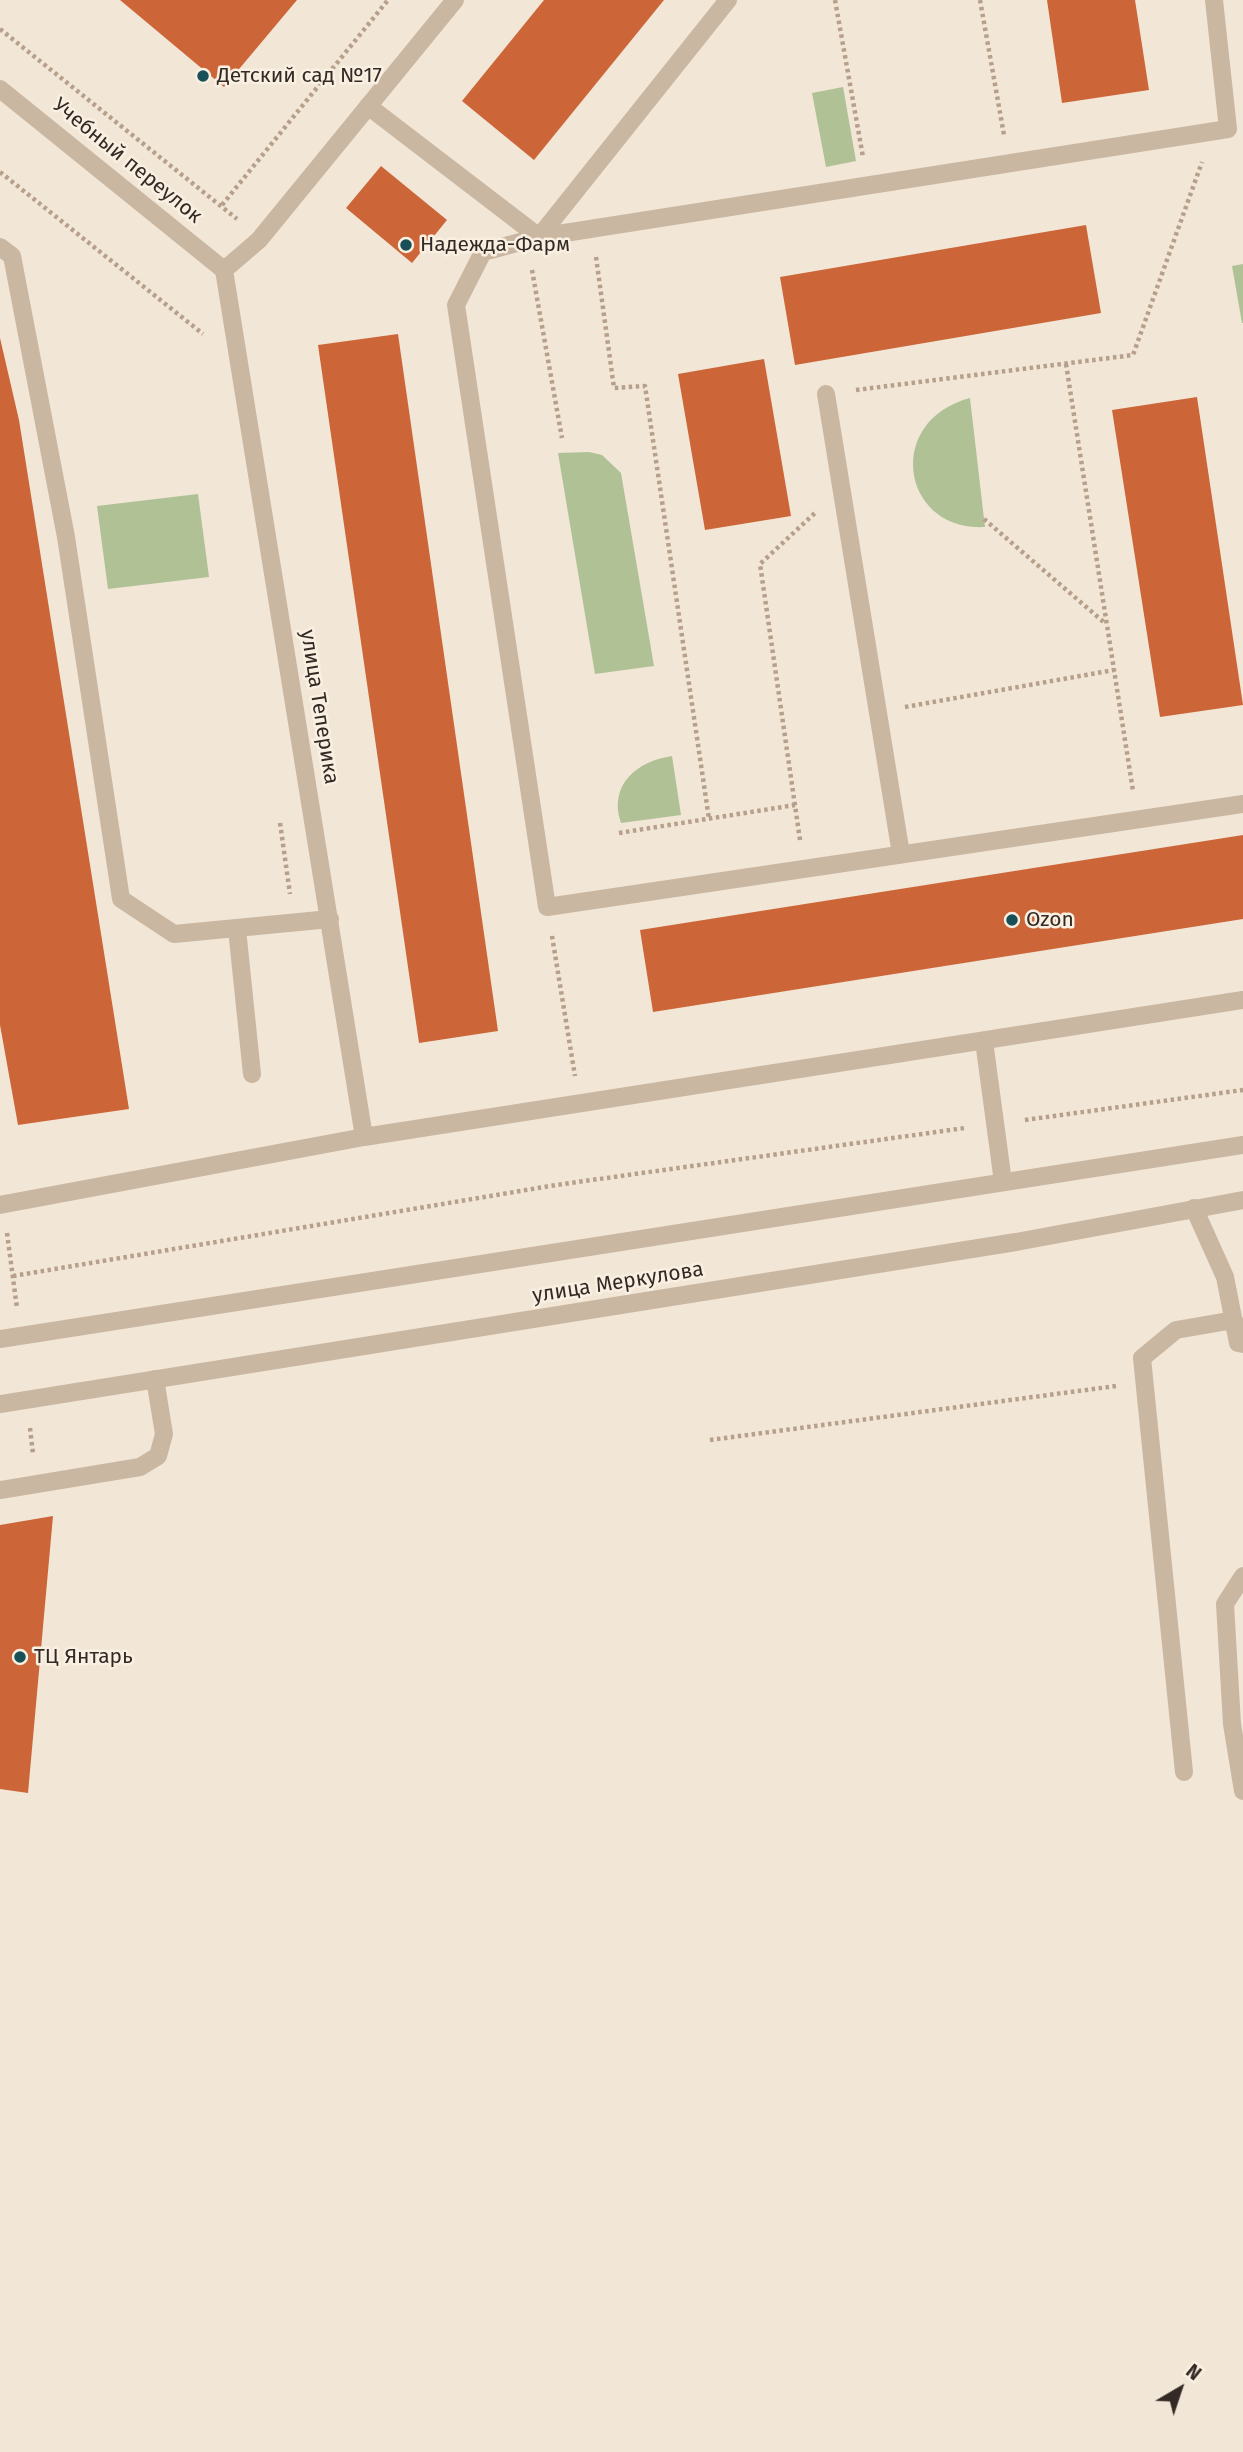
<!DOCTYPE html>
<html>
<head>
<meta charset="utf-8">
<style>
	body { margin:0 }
	#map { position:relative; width:1243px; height:2452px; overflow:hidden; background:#f2e6d6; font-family:"Fira Sans",sans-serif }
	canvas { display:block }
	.north { position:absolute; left:1145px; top:2354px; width:70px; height:70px; -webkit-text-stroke:5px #faf0e2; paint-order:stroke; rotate:39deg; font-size:19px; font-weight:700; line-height:28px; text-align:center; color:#342a25 }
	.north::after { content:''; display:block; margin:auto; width:24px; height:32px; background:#342a25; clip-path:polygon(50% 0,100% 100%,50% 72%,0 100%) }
</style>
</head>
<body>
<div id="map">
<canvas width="1243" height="2452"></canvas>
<div class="north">N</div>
</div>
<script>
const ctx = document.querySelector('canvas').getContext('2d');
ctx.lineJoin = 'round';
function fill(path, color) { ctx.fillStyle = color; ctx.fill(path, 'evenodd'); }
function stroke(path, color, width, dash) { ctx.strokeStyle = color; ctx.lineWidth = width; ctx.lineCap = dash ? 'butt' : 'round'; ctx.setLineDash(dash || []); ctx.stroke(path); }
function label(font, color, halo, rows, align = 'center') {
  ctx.font = font + ' "Fira Sans",sans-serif'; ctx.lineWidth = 5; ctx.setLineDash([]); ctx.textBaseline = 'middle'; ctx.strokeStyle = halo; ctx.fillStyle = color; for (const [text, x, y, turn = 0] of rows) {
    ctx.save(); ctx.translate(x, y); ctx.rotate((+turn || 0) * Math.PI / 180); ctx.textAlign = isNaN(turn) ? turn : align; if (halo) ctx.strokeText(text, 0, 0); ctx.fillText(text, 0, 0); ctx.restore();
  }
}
fill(new Path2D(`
	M 843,87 L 856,161 L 826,167 L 812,93 Z
	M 1243,264 L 1243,323 L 1242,323 L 1232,266 Z
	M 970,398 L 984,519 L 985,527 C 902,532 883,421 970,398 Z
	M 589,452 L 602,455 L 621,473 L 654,666 L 595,674 L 558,453 Z
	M 198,494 L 209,577 L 108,589 L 97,506 Z
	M 672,756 L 681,815 L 621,823 C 608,785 637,761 672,756 Z`), '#b0c196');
fill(new Path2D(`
	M 120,0 L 297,0 L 224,87 Z
	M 544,0 L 664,0 L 534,160 L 462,101 Z
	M 1047,0 L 1135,0 L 1149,90 L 1062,103 Z
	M 381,166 L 447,220 L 412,263 L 346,208 Z
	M 1086,225 L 1101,313 L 795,365 L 780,277 Z
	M 398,334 L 498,1031 L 419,1043 L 318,345 Z
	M 0,338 L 19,420 L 129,1109 L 18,1125 L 0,1025 Z
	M 764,359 L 791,516 L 705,530 L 678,374 Z
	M 1197,397 L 1243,705 L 1160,717 L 1112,410 Z
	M 1243,835 L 1243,919 L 653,1012 L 640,930 Z
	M 53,1516 L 28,1793 L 0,1789 L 0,1525 Z`), '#cc6639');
stroke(new Path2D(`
	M 835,0 L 863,157
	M 980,0 L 1004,135
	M 0,29 L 237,219
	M 0,172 L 203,334
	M 222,205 L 388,0
	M 596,257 L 614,388 L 645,386 L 709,819
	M 532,270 L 562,438
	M 1066,364 L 1133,791
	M 856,390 L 1133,355 L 1202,162
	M 984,519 L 1106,624
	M 905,707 L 1114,670
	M 280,823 L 290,894
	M 619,833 L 795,805
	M 800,840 L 760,564 L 816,512
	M 552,936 L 575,1076
	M 1025,1120 L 1243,1090
	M 7,1233 L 17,1308
	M 13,1276 L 556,1185 L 965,1128
	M 30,1428 L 33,1454
	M 710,1440 L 1116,1386`), '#b6a08c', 4.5, [3.5, 3.5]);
stroke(new Path2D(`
	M 728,0 L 539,237 L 483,252 L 456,305 L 547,907 L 1243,804
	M 0,89 L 224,270
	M 368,106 L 539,237 L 1228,129 L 1214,0
	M 0,247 L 12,256 L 66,537 L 121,899 L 174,934 L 330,919
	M 826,394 L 901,854
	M 237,929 L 252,1074
	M 1194,1208 L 1225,1277 L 1238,1343 L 1243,1344
	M 0,1490 L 140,1467 L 158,1456 L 164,1434 L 155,1379
	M 1243,1576 L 1225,1604 L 1232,1724 L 1243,1791
	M 1184,1772 L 1142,1358 L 1176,1330 L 1234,1320`), '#cab7a2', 18);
stroke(new Path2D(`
	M 984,1041 L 1003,1182
	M 364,1137 L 1243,1000
	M 0,1205 L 364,1137 L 224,270 L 259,240 L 455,0`), '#cab7a2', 18);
stroke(new Path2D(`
	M 0,1339 L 1243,1145
	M 0,1404 L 1016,1242 L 1243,1200`), '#cab7a2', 18);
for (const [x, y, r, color] of [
	[203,76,7,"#194f57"],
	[406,245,7,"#194f57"],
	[1012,920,7,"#194f57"],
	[20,1657,7,"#194f57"]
]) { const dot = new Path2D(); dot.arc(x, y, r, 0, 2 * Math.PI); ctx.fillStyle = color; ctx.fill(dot); stroke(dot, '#faf0e2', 2.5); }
label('21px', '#342a25', '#faf0e2', [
	["Детский сад №17",217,76],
	["Надежда-Фарм",420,245],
	["Ozon",1026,920],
	["ТЦ Янтарь",34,1657]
], 'left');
label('21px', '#342a25', '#faf0e2', [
	["Учебный переулок",127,161,39],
	["улица Теперика",319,707,81],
	["улица Меркулова",618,1283,-9]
]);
</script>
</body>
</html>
